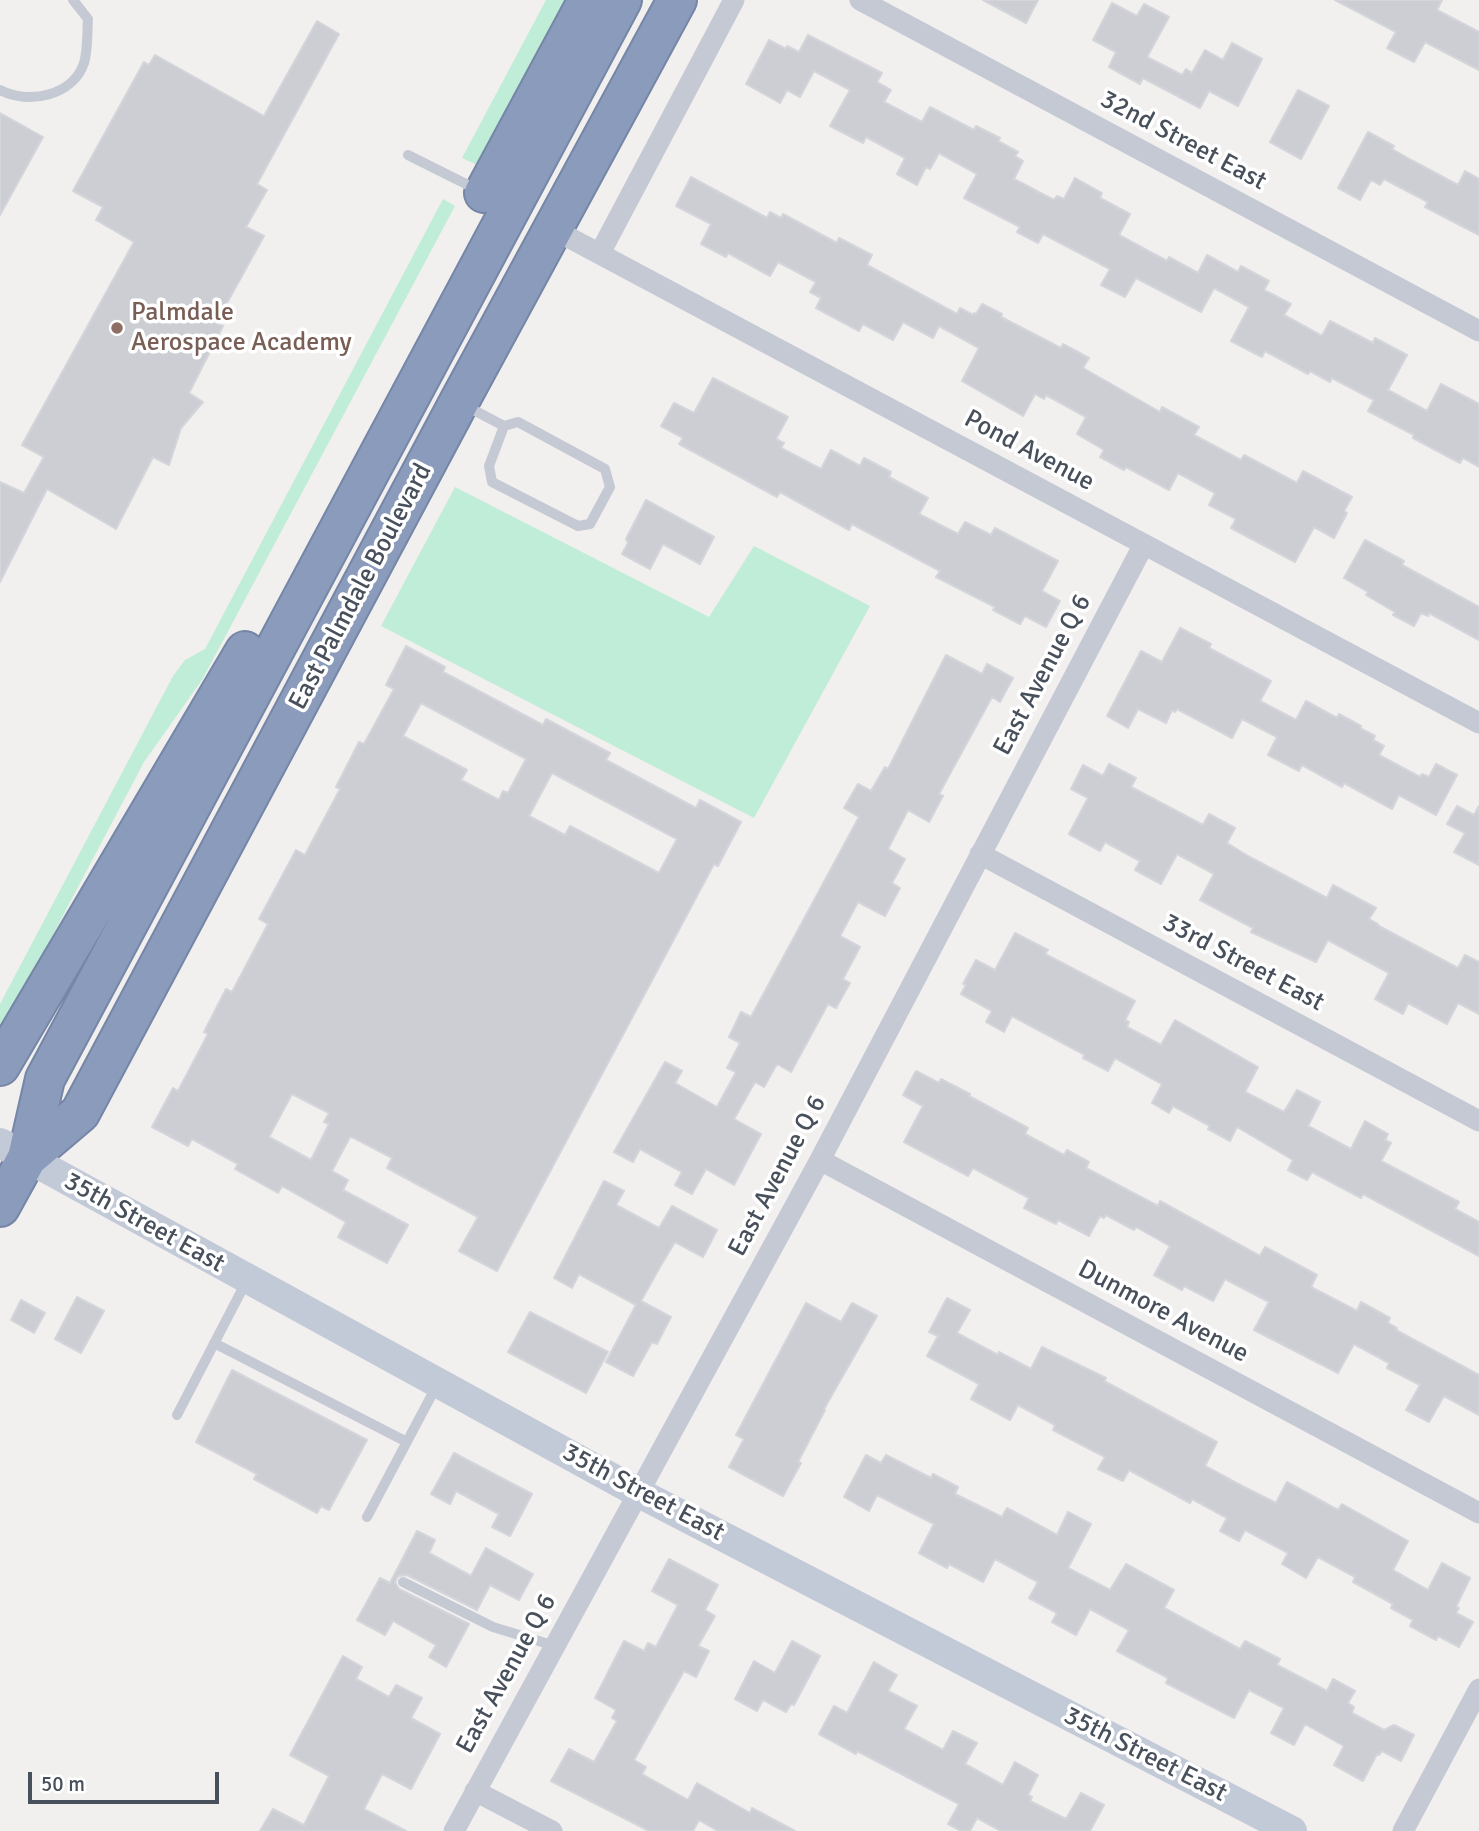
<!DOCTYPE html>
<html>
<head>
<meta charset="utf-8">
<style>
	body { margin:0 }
	#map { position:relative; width:1479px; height:1831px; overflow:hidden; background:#f2efef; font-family:Signika,sans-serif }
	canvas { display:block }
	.scale { position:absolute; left:28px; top:1772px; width:191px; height:32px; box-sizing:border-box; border:4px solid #48505c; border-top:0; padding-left:9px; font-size:21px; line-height:24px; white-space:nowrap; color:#48505c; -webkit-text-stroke:5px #fff; paint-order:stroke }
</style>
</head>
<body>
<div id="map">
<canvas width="1479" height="1831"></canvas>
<div class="scale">50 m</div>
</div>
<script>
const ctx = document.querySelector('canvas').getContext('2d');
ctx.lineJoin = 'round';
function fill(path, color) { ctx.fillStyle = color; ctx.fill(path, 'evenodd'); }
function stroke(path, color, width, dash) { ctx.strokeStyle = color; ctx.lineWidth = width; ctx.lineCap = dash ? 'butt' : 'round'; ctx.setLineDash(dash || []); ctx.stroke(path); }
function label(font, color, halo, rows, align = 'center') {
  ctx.font = font + ' Signika,sans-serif'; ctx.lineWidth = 7; ctx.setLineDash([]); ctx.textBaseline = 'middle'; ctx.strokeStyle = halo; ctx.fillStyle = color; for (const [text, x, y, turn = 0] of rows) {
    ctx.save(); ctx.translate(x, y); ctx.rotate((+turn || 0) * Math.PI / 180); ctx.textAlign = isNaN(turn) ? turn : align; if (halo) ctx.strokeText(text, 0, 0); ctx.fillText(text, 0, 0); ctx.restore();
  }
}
fill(new Path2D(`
	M 546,0 L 566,0 L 477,165 L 462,158 Z
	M 443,199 L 455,206 L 202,680 L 144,762 L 0,1035 L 0,1004 L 173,676 L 185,660 L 205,649 Z
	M 455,487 L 709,617 L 754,546 L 870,606 L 754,818 L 381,626 Z`), '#c0edd7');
const building = new Path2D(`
	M 983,0 L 1038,0 L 1026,23 Z
	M 1335,0 L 1442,0 L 1437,10 L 1479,32 L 1479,70 L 1425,42 L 1414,62 L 1387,48 L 1396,32 Z
	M 1112,3 L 1137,16 L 1144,4 L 1169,17 L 1147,57 L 1182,75 L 1186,69 L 1192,73 L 1205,50 L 1223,60 L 1232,43 L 1262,59 L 1238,106 L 1209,91 L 1200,108 L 1143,78 L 1140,84 L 1109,67 L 1116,52 L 1093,40 Z
	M 317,21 L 339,34 L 257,184 L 267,190 L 246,227 L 264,236 L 216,323 L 223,326 L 189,393 L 203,402 L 181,428 L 169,465 L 153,457 L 116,529 L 47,489 L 0,582 L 0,482 L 24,493 L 44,457 L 22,445 L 134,242 L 96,220 L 103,207 L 73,191 L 144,62 L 149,65 L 155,55 L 264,116 Z
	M 808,35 L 882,73 L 877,82 L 891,90 L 884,102 L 922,122 L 930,107 L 974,130 L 976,126 L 1000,138 L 998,141 L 1018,152 L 1015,156 L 1023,161 L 1014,179 L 1054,200 L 1057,196 L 1064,199 L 1075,178 L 1102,193 L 1100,198 L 1130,214 L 1119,235 L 1167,261 L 1169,257 L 1198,273 L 1207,255 L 1238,272 L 1241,266 L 1269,281 L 1264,290 L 1291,304 L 1284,315 L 1322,336 L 1330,321 L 1373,343 L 1375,338 L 1407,355 L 1388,390 L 1427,411 L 1441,384 L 1479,404 L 1479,467 L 1463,458 L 1460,463 L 1413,438 L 1414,435 L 1368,411 L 1374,400 L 1332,378 L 1330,382 L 1310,371 L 1308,374 L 1265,351 L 1262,357 L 1231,341 L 1249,307 L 1214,288 L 1201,312 L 1136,278 L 1125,297 L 1101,285 L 1110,269 L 1043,234 L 1038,243 L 1017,232 L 1020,227 L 964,198 L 977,174 L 939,153 L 930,169 L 926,167 L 917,185 L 897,174 L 905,158 L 866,137 L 863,143 L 830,126 L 850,90 L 814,71 L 800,97 L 787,90 L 780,103 L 746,84 L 769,40 L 786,49 L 787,46 L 799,52 Z
	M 1298,90 L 1329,106 L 1301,159 L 1270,142 Z
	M 0,113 L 43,137 L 0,215 Z
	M 1368,132 L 1394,146 L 1392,149 L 1413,161 L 1458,185 L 1465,171 L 1479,179 L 1479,235 L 1425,207 L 1428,202 L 1384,179 L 1380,185 L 1371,180 L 1360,200 L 1338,188 Z
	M 691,177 L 767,218 L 770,212 L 781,218 L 783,214 L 837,243 L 839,238 L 872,255 L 867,265 L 957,314 L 960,308 L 973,315 L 974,313 L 976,314 L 982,304 L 1002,314 L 1001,317 L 1061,348 L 1063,344 L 1089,358 L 1083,368 L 1160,412 L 1162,407 L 1199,427 L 1194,435 L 1241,460 L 1244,455 L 1297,483 L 1303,471 L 1352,497 L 1344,511 L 1347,513 L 1334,538 L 1314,527 L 1295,562 L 1231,528 L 1236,519 L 1209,505 L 1215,493 L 1178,473 L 1169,490 L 1126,467 L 1124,470 L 1100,457 L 1104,450 L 1077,434 L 1086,417 L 1046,395 L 1044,399 L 1035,394 L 1023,416 L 962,381 L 979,348 L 939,326 L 933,338 L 903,322 L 893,340 L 863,324 L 859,331 L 816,308 L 821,298 L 810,292 L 816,282 L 778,262 L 770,276 L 728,253 L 726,257 L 701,244 L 711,224 L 676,206 Z
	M 713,378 L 788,417 L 776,439 L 784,443 L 781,448 L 821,469 L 831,450 L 860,466 L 864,458 L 891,472 L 889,477 L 928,498 L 919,514 L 958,534 L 965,522 L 991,535 L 995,528 L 1058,561 L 1042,591 L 1060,601 L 1046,627 L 1025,616 L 1020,624 L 993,610 L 995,607 L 936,577 L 940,571 L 852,524 L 849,530 L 780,492 L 777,497 L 679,444 L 683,438 L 661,426 L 674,403 L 694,413 Z
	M 646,500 L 714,537 L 700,564 L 663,544 L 650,569 L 622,554 L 628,543 L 626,539 Z
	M 1365,540 L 1404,561 L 1402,565 L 1479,607 L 1479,640 L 1429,613 L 1428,616 L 1421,613 L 1414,626 L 1393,615 L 1395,612 L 1366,595 L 1368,592 L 1344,578 Z
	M 1180,628 L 1211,644 L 1209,648 L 1271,681 L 1260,701 L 1296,720 L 1306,701 L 1337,718 L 1339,714 L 1361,726 L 1360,728 L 1375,736 L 1373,740 L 1384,746 L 1379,755 L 1420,777 L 1422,774 L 1429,777 L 1436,764 L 1457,775 L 1436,815 L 1399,795 L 1392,809 L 1344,783 L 1342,787 L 1302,765 L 1299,771 L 1268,755 L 1277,737 L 1242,719 L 1232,738 L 1177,709 L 1175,712 L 1172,710 L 1166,723 L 1138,709 L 1128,728 L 1107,716 L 1141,651 L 1162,662 Z
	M 406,646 L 445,667 L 443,672 L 543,725 L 546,719 L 610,753 L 606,760 L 696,808 L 700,800 L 741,822 L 718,866 L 714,864 L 497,1271 L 459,1251 L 478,1217 L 387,1168 L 392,1158 L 354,1138 L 350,1137 L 332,1171 L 348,1180 L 343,1190 L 408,1225 L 387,1263 L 338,1237 L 346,1222 L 282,1186 L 278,1193 L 235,1169 L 238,1164 L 192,1139 L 188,1146 L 152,1127 L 173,1088 L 178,1091 L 208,1034 L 204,1032 L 226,989 L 232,992 L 268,924 L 259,919 L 296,850 L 305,855 L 340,789 L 336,787 L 359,742 L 364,744 L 394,689 L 386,685 ZM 421,703 L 526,759 L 508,793 L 503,791 L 499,800 L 461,780 L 467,770 L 403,736 ZM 552,773 L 677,839 L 659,873 L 570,826 L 565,835 L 529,816 ZM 292,1094 L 329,1113 L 324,1122 L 329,1124 L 311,1160 L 269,1137 Z
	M 946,655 L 982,674 L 987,664 L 1013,678 L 1000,702 L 992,697 L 939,794 L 943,796 L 929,822 L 908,810 L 888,849 L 905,859 L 892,883 L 900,888 L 885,916 L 858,902 L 840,936 L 860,947 L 843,979 L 850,983 L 836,1008 L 828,1004 L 791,1072 L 777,1064 L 764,1087 L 755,1082 L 734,1119 L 761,1134 L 734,1185 L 706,1169 L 692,1194 L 675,1185 L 682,1172 L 640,1149 L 633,1162 L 614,1152 L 665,1062 L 682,1071 L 675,1083 L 717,1107 L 736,1072 L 727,1068 L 740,1043 L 729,1037 L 741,1012 L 751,1017 L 859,817 L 844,808 L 858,784 L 871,791 L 885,767 L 888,769 Z
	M 1109,764 L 1136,778 L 1131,787 L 1203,825 L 1209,814 L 1235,828 L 1227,843 L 1248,856 L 1327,898 L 1333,885 L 1376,908 L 1369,919 L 1378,924 L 1377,925 L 1458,968 L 1465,955 L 1479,962 L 1479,1014 L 1458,1003 L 1447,1024 L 1408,1003 L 1403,1014 L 1375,999 L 1389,973 L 1328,940 L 1316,962 L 1251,932 L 1253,928 L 1200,900 L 1214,874 L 1177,854 L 1161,884 L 1135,870 L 1140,861 L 1105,842 L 1100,851 L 1069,834 L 1088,798 L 1071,789 L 1083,765 L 1103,776 Z
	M 1457,806 L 1474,815 L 1479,806 L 1479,865 L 1454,852 L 1465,833 L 1447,824 Z
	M 1015,933 L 1048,950 L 1045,954 L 1135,1001 L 1125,1020 L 1129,1022 L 1127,1027 L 1161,1045 L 1175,1020 L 1258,1067 L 1245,1092 L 1284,1112 L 1297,1090 L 1320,1102 L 1308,1126 L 1351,1149 L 1365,1121 L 1388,1134 L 1385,1140 L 1391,1143 L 1381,1161 L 1459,1202 L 1455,1209 L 1479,1222 L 1479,1256 L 1363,1194 L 1361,1198 L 1312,1172 L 1307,1180 L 1288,1170 L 1293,1160 L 1237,1127 L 1230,1141 L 1208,1129 L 1210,1126 L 1173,1106 L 1169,1113 L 1152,1103 L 1162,1084 L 1115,1058 L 1108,1071 L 1083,1058 L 1085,1055 L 1012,1016 L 1004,1032 L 986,1022 L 992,1011 L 961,994 L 966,985 L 963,984 L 976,960 L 995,970 Z
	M 916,1071 L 939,1083 L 941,1079 L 970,1094 L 969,1096 L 1028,1128 L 1025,1134 L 1064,1155 L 1067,1150 L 1089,1162 L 1086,1168 L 1158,1206 L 1160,1201 L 1260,1256 L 1265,1247 L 1317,1275 L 1311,1287 L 1357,1311 L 1361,1302 L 1390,1318 L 1388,1323 L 1397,1328 L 1396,1330 L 1479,1375 L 1479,1415 L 1444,1396 L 1429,1422 L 1406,1410 L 1420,1385 L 1387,1368 L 1389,1363 L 1354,1344 L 1338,1373 L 1254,1330 L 1269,1302 L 1225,1279 L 1213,1301 L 1184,1286 L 1182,1290 L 1154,1275 L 1170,1246 L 1136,1227 L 1134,1230 L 1106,1215 L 1104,1218 L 1100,1216 L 1089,1236 L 1058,1220 L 1056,1224 L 1024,1208 L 1029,1198 L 973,1168 L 968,1176 L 904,1142 L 923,1106 L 903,1095 Z
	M 604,1181 L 624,1191 L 616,1205 L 659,1228 L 672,1206 L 717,1230 L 703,1257 L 675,1242 L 660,1267 L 641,1301 L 671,1317 L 657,1344 L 652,1342 L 633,1376 L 606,1362 L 636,1305 L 579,1274 L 572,1288 L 554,1278 Z
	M 77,1297 L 104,1311 L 81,1353 L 55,1339 Z
	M 947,1298 L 970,1310 L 957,1333 L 998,1355 L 999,1352 L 1031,1369 L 1042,1347 L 1106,1378 L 1104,1381 L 1217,1442 L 1205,1466 L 1244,1487 L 1276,1503 L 1287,1482 L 1338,1510 L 1342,1504 L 1408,1541 L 1393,1570 L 1428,1590 L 1442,1563 L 1470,1578 L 1456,1607 L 1459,1608 L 1456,1613 L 1473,1622 L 1459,1647 L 1438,1636 L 1436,1640 L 1410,1626 L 1413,1620 L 1391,1608 L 1393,1604 L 1353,1582 L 1355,1577 L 1318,1557 L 1306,1578 L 1282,1564 L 1288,1553 L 1245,1530 L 1239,1541 L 1220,1531 L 1227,1518 L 1192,1499 L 1190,1503 L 1129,1470 L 1123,1481 L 1098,1469 L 1105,1457 L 1053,1430 L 1055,1425 L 1018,1405 L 1010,1420 L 971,1399 L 979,1384 L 927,1356 L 938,1336 L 929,1332 Z
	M 21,1300 L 45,1313 L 34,1333 L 11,1320 Z
	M 806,1303 L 841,1322 L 852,1303 L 877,1316 L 824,1409 L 825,1410 L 798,1462 L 801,1463 L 783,1496 L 729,1467 L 744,1439 L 736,1435 Z
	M 530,1312 L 608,1352 L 586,1393 L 508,1352 Z
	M 232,1370 L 367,1440 L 329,1510 L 321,1506 L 317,1513 L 254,1479 L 257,1474 L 196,1442 Z
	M 454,1453 L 532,1494 L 510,1536 L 492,1527 L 499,1514 L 456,1491 L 450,1504 L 431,1494 Z
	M 866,1455 L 881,1463 L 886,1455 L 931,1478 L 933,1474 L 958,1487 L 955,1494 L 1002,1517 L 1007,1508 L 1057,1535 L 1068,1512 L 1091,1524 L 1068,1568 L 1110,1590 L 1126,1564 L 1174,1590 L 1164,1608 L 1240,1649 L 1245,1641 L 1280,1659 L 1277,1665 L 1327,1691 L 1333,1679 L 1355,1691 L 1348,1703 L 1354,1707 L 1352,1713 L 1384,1730 L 1394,1725 L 1414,1735 L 1401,1761 L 1382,1751 L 1379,1755 L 1377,1754 L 1363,1781 L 1334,1765 L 1344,1746 L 1305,1724 L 1294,1745 L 1271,1733 L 1284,1708 L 1249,1690 L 1234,1718 L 1166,1683 L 1168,1678 L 1117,1651 L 1129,1630 L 1090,1609 L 1076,1635 L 1052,1622 L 1057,1613 L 1029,1598 L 1038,1582 L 995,1559 L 983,1582 L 949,1564 L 947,1568 L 919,1553 L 934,1524 L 877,1495 L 869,1511 L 844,1497 Z
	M 417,1531 L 435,1540 L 429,1553 L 471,1576 L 486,1548 L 533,1574 L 519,1600 L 490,1585 L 477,1610 L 407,1575 L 398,1576 L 395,1582 L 399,1589 L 469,1624 L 446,1667 L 429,1657 L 436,1645 L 393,1621 L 385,1635 L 357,1620 L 380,1578 L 390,1583 Z
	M 669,1559 L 718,1585 L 705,1610 L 715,1616 L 698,1646 L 709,1651 L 696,1677 L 684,1671 L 634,1760 L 646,1767 L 642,1774 L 688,1800 L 697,1783 L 750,1813 L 752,1808 L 795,1831 L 718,1831 L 699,1820 L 693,1831 L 649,1831 L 551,1781 L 569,1749 L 594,1762 L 617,1721 L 612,1718 L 616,1710 L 595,1698 L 624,1641 L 644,1651 L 648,1643 L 656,1647 L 678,1605 L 652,1591 Z
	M 792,1641 L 820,1656 L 794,1705 L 791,1704 L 786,1712 L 763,1700 L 757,1711 L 735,1699 L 754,1661 L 775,1673 Z
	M 343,1656 L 362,1667 L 356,1679 L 389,1697 L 396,1685 L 422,1698 L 411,1718 L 440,1734 L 411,1789 L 382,1774 L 364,1809 L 406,1831 L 260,1831 L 273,1809 L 304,1825 L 329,1776 L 290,1755 Z
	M 874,1662 L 897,1675 L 888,1691 L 917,1706 L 904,1729 L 943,1750 L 953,1731 L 977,1743 L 965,1764 L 1003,1785 L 1015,1762 L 1038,1775 L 1028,1795 L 1032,1797 L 1030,1801 L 1066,1819 L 1081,1793 L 1104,1805 L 1090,1831 L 1001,1831 L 977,1818 L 970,1831 L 961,1831 L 948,1824 L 959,1804 L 857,1751 L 856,1754 L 819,1734 L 834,1706 L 847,1713 Z`);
fill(building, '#ccced3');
stroke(building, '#d3d5da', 2);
const highway = new Path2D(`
	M 484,193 L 588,0
	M 0,1066 L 245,651
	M 27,1158 L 80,1113 L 459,402 L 677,0
	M 0,1207 L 27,1158 L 45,1079 L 622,0`);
stroke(highway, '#7586a7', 42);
stroke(new Path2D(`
	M 0,90 C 28,105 73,96 84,63 C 88,50 87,33 88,19 L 73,0
	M 408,155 L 478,190
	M 464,405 L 504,426 L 518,422 L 605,469 L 610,487 L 590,524 L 578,526 L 492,482 L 489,466 L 504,426
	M 214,1343 L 407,1442
	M 177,1415 L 246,1282
	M 367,1517 L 437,1385
	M 403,1582 L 493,1627 L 555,1646`), '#c4c9d3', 10);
stroke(new Path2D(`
	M 860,0 L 1479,331
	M 553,229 L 1479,723
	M 600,253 L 734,0
	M 980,854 L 1479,1121
	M 820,1160 L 1479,1513
	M 475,1791 L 552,1831
	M 454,1831 L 820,1160 L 1144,544
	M 1403,1831 L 1479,1689`), '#c4c9d3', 21);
stroke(new Path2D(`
	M 0,1143 L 639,1493 L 1292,1831`), '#c3cad7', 30);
stroke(highway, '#8a9bbb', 38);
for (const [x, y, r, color] of [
	[117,328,7,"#8d6e63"]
]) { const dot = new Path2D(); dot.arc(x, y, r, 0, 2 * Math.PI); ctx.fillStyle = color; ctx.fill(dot); stroke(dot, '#fff', 2.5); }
label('26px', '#48505c', '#fff', [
	["32nd Street East",1183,141,28],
	["Pond Avenue",1029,451,28],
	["East Palmdale Boulevard",361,587,-62],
	["East Avenue Q 6",1043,675,-62],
	["33rd Street East",1243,963,28],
	["East Avenue Q 6",778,1176,-62],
	["35th Street East",144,1223,29],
	["Dunmore Avenue",1163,1312,28],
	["35th Street East",643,1493,28],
	["East Avenue Q 6",507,1674,-61],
	["35th Street East",1145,1755,27]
]);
label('26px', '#785e54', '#fff', [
	["Palmdale",131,313],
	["Aerospace Academy",131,343]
], 'left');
</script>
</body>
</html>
